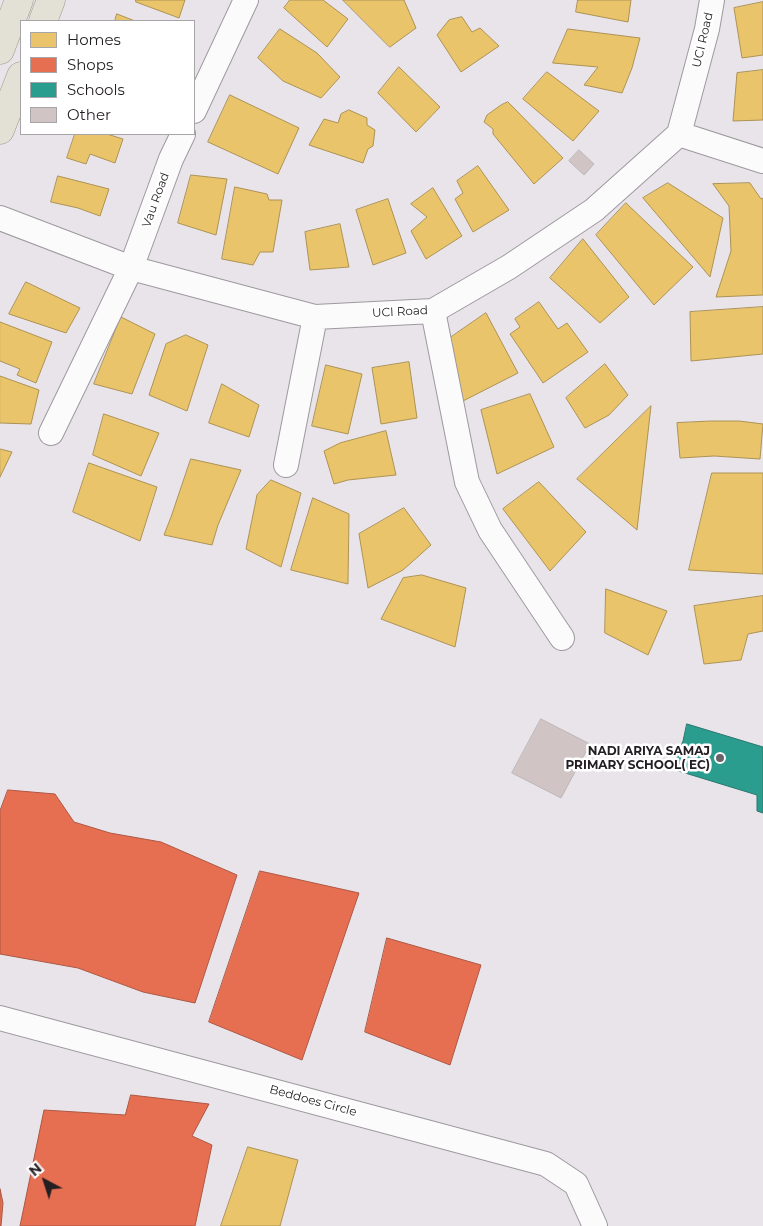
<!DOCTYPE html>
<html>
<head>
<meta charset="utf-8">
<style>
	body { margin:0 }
	#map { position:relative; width:763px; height:1226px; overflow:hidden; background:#e9e4ea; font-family:Montserrat,sans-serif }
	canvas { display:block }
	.legend { position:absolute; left:20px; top:20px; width:175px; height:115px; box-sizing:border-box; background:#fff; border:1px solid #a7a5a7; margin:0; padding:6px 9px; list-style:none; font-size:15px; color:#221e22 }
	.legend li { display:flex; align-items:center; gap:10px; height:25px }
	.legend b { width:25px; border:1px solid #a7a5a7 }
	.north { position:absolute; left:20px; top:1156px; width:50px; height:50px; -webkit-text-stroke:4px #fff; paint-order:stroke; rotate:320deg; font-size:14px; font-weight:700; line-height:20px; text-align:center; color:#221e22 }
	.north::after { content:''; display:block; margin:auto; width:18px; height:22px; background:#221e22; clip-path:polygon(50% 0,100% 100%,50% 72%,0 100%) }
</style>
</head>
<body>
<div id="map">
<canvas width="763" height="1226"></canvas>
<ul class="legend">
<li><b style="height:14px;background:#e9c46a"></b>Homes</li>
<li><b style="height:14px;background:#e76f51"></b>Shops</li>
<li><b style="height:14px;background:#2a9d8f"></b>Schools</li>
<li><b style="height:14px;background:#d0c4c5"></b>Other</li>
</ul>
<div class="north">N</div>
</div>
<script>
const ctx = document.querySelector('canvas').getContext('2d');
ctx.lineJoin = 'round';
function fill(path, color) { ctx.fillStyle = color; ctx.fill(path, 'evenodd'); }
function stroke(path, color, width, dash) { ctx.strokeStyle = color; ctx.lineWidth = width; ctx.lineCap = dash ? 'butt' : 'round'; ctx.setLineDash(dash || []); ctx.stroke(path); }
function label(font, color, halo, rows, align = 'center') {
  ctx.font = font + ' Montserrat,sans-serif'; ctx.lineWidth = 5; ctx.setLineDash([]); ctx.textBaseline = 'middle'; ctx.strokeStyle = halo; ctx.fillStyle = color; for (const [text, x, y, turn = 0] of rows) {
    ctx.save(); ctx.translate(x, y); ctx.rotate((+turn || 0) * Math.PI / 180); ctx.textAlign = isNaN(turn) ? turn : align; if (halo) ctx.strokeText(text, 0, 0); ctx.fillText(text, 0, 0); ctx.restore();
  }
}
const homes = new Path2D(`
	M 136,0 L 185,0 L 179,18 L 136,2 Z
	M 290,0 L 323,0 L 348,19 L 327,47 L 284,8 Z
	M 343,0 L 404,0 L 416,28 L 390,47 Z
	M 578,0 L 631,0 L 628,22 L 576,12 Z
	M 763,2 L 763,55 L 742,58 L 734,8 Z
	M 117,14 L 135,21 L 115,21 Z
	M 462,17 L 472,32 L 480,28 L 499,46 L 461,72 L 437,35 L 449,20 Z
	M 280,29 L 317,53 L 340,77 L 321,98 L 283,81 L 258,58 Z
	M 568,29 L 640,38 L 632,68 L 622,93 L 584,85 L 598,67 L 553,63 Z
	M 399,67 L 440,107 L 416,132 L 378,93 Z
	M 763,70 L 763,120 L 733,121 L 737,73 Z
	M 547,72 L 599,111 L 573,141 L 523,99 Z
	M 230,95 L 299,128 L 278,174 L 208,142 Z
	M 508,102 L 563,158 L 534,184 L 493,134 L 493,129 L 484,122 L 487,115 L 501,105 Z
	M 349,110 L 367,118 L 367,125 L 375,130 L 373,146 L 368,149 L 363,163 L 309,145 L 324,119 L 338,123 L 341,114 Z
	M 75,134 L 107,134 L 123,139 L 115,163 L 90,154 L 86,164 L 67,158 Z
	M 478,166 L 509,210 L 473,232 L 455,199 L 463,193 L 457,181 Z
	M 191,175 L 227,179 L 216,235 L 178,223 Z
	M 58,176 L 109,189 L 100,216 L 78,208 L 51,202 Z
	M 668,183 L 723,218 L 710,277 L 643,198 Z
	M 750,183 L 761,199 L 763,198 L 763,295 L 716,297 L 731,251 L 729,206 L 713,184 Z
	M 235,187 L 267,194 L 269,200 L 282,200 L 273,252 L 260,252 L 253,265 L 222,259 Z
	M 433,188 L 462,236 L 426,259 L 411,231 L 427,217 L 411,204 Z
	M 388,199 L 406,253 L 373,265 L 356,210 Z
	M 626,203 L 693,267 L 654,305 L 596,235 Z
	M 340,224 L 349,267 L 310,270 L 305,232 Z
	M 583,239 L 629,297 L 600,323 L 550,278 Z
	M 26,282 L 80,308 L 66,333 L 9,314 Z
	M 539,302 L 558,329 L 567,323 L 588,352 L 543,383 L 510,334 L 520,327 L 515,319 Z
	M 763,307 L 763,354 L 691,361 L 690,312 Z
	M 486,313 L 518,373 L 463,401 L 447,340 Z
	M 121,317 L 155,334 L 132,394 L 94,384 Z
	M 0,322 L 52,342 L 36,383 L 17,375 L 20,369 L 0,361 Z
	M 186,335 L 208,345 L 187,411 L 149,395 L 166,344 Z
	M 409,362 L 417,418 L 381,424 L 372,368 Z
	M 605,364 L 628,395 L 609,415 L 585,428 L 566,398 Z
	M 326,365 L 362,374 L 348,434 L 312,426 Z
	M 0,376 L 39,390 L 31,424 L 0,423 Z
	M 222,384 L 259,405 L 249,437 L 209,423 Z
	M 530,394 L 554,447 L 497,474 L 481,410 Z
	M 651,406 L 637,530 L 577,479 Z
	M 104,414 L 159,433 L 141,476 L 93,455 Z
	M 711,421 L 739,421 L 763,424 L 760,459 L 714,456 L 680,458 L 677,423 Z
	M 386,431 L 396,475 L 348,480 L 334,484 L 324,451 L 340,443 Z
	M 0,449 L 12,452 L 0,477 Z
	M 191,459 L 241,470 L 218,525 L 212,545 L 164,535 L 171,517 Z
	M 89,463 L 157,487 L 140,541 L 73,512 Z
	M 712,473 L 763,473 L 763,574 L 689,570 Z
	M 271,480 L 301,493 L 281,567 L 246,549 L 257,495 Z
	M 539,482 L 586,532 L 550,571 L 503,509 Z
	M 313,498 L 349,514 L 348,584 L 291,570 Z
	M 404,508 L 431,545 L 403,570 L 368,588 L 359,534 Z
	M 422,575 L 466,588 L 455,647 L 381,619 L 403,578 Z
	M 606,589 L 667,611 L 648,655 L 605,633 Z
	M 763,596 L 763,631 L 748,634 L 741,660 L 704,664 L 694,606 Z
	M 248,1147 L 298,1160 L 280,1226 L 221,1226 Z`);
fill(homes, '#e9c46a');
stroke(homes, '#ad9254', 1);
const shops = new Path2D(`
	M 8,790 L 55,794 L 74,822 L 110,833 L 161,842 L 237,875 L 195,1003 L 143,992 L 78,968 L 0,954 L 0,811 Z
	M 260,871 L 359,893 L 302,1060 L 209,1022 Z
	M 387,938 L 481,965 L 450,1065 L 365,1032 Z
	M 131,1095 L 209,1104 L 192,1136 L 212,1145 L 195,1226 L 20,1226 L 44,1110 L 125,1115 Z
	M 0,1189 L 3,1203 L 1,1226 L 0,1226 Z`);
fill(shops, '#e76f51');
stroke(shops, '#ac5743', 1);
const schools = new Path2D(`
	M 687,724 L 763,747 L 763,813 L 757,811 L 757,795 L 672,769 L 683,741 Z`);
fill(schools, '#2a9d8f');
stroke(schools, '#28776e', 1);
const building = new Path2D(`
	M 579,150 L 594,164 L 584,175 L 569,161 Z
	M 541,719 L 590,744 L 561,798 L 512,773 Z`);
fill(building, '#d0c4c5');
stroke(building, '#bbb6b8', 1);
const minor = new Path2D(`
	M 194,111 L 246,0
	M 679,134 L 763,161
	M 0,218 L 131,268 L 315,317 L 433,311 L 509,267 L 594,210 L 679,134 L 707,29 L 712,0
	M 433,311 L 467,482 L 490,530 L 562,638
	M 51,433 L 131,268 L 171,159 L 183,134
	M 286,465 L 315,317
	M 0,1018 L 546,1164 L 576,1184 L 595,1226`);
const primary = new Path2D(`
	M 43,21 L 51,0
	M 0,50 L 19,0
	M 0,130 L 21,76`);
stroke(minor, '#9d999e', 26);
stroke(primary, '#9f9889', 29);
stroke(minor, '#fcfbfc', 24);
stroke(primary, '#e3e0d6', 28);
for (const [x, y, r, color] of [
	[720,758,5,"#686368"]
]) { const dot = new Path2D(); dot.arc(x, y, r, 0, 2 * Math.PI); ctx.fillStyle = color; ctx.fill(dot); stroke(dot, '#fff', 2); }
label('12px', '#221e22', '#fff', [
	["UCI Road",703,40,-77],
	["Vau Road",156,200,-70],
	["UCI Road",400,312,-3],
	["Beddoes Circle",313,1101,15]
]);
label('bold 12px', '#221e22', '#fff', [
	["NADI ARIYA SAMAJ",710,751],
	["PRIMARY SCHOOL( EC)",710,765]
], 'right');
</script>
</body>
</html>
